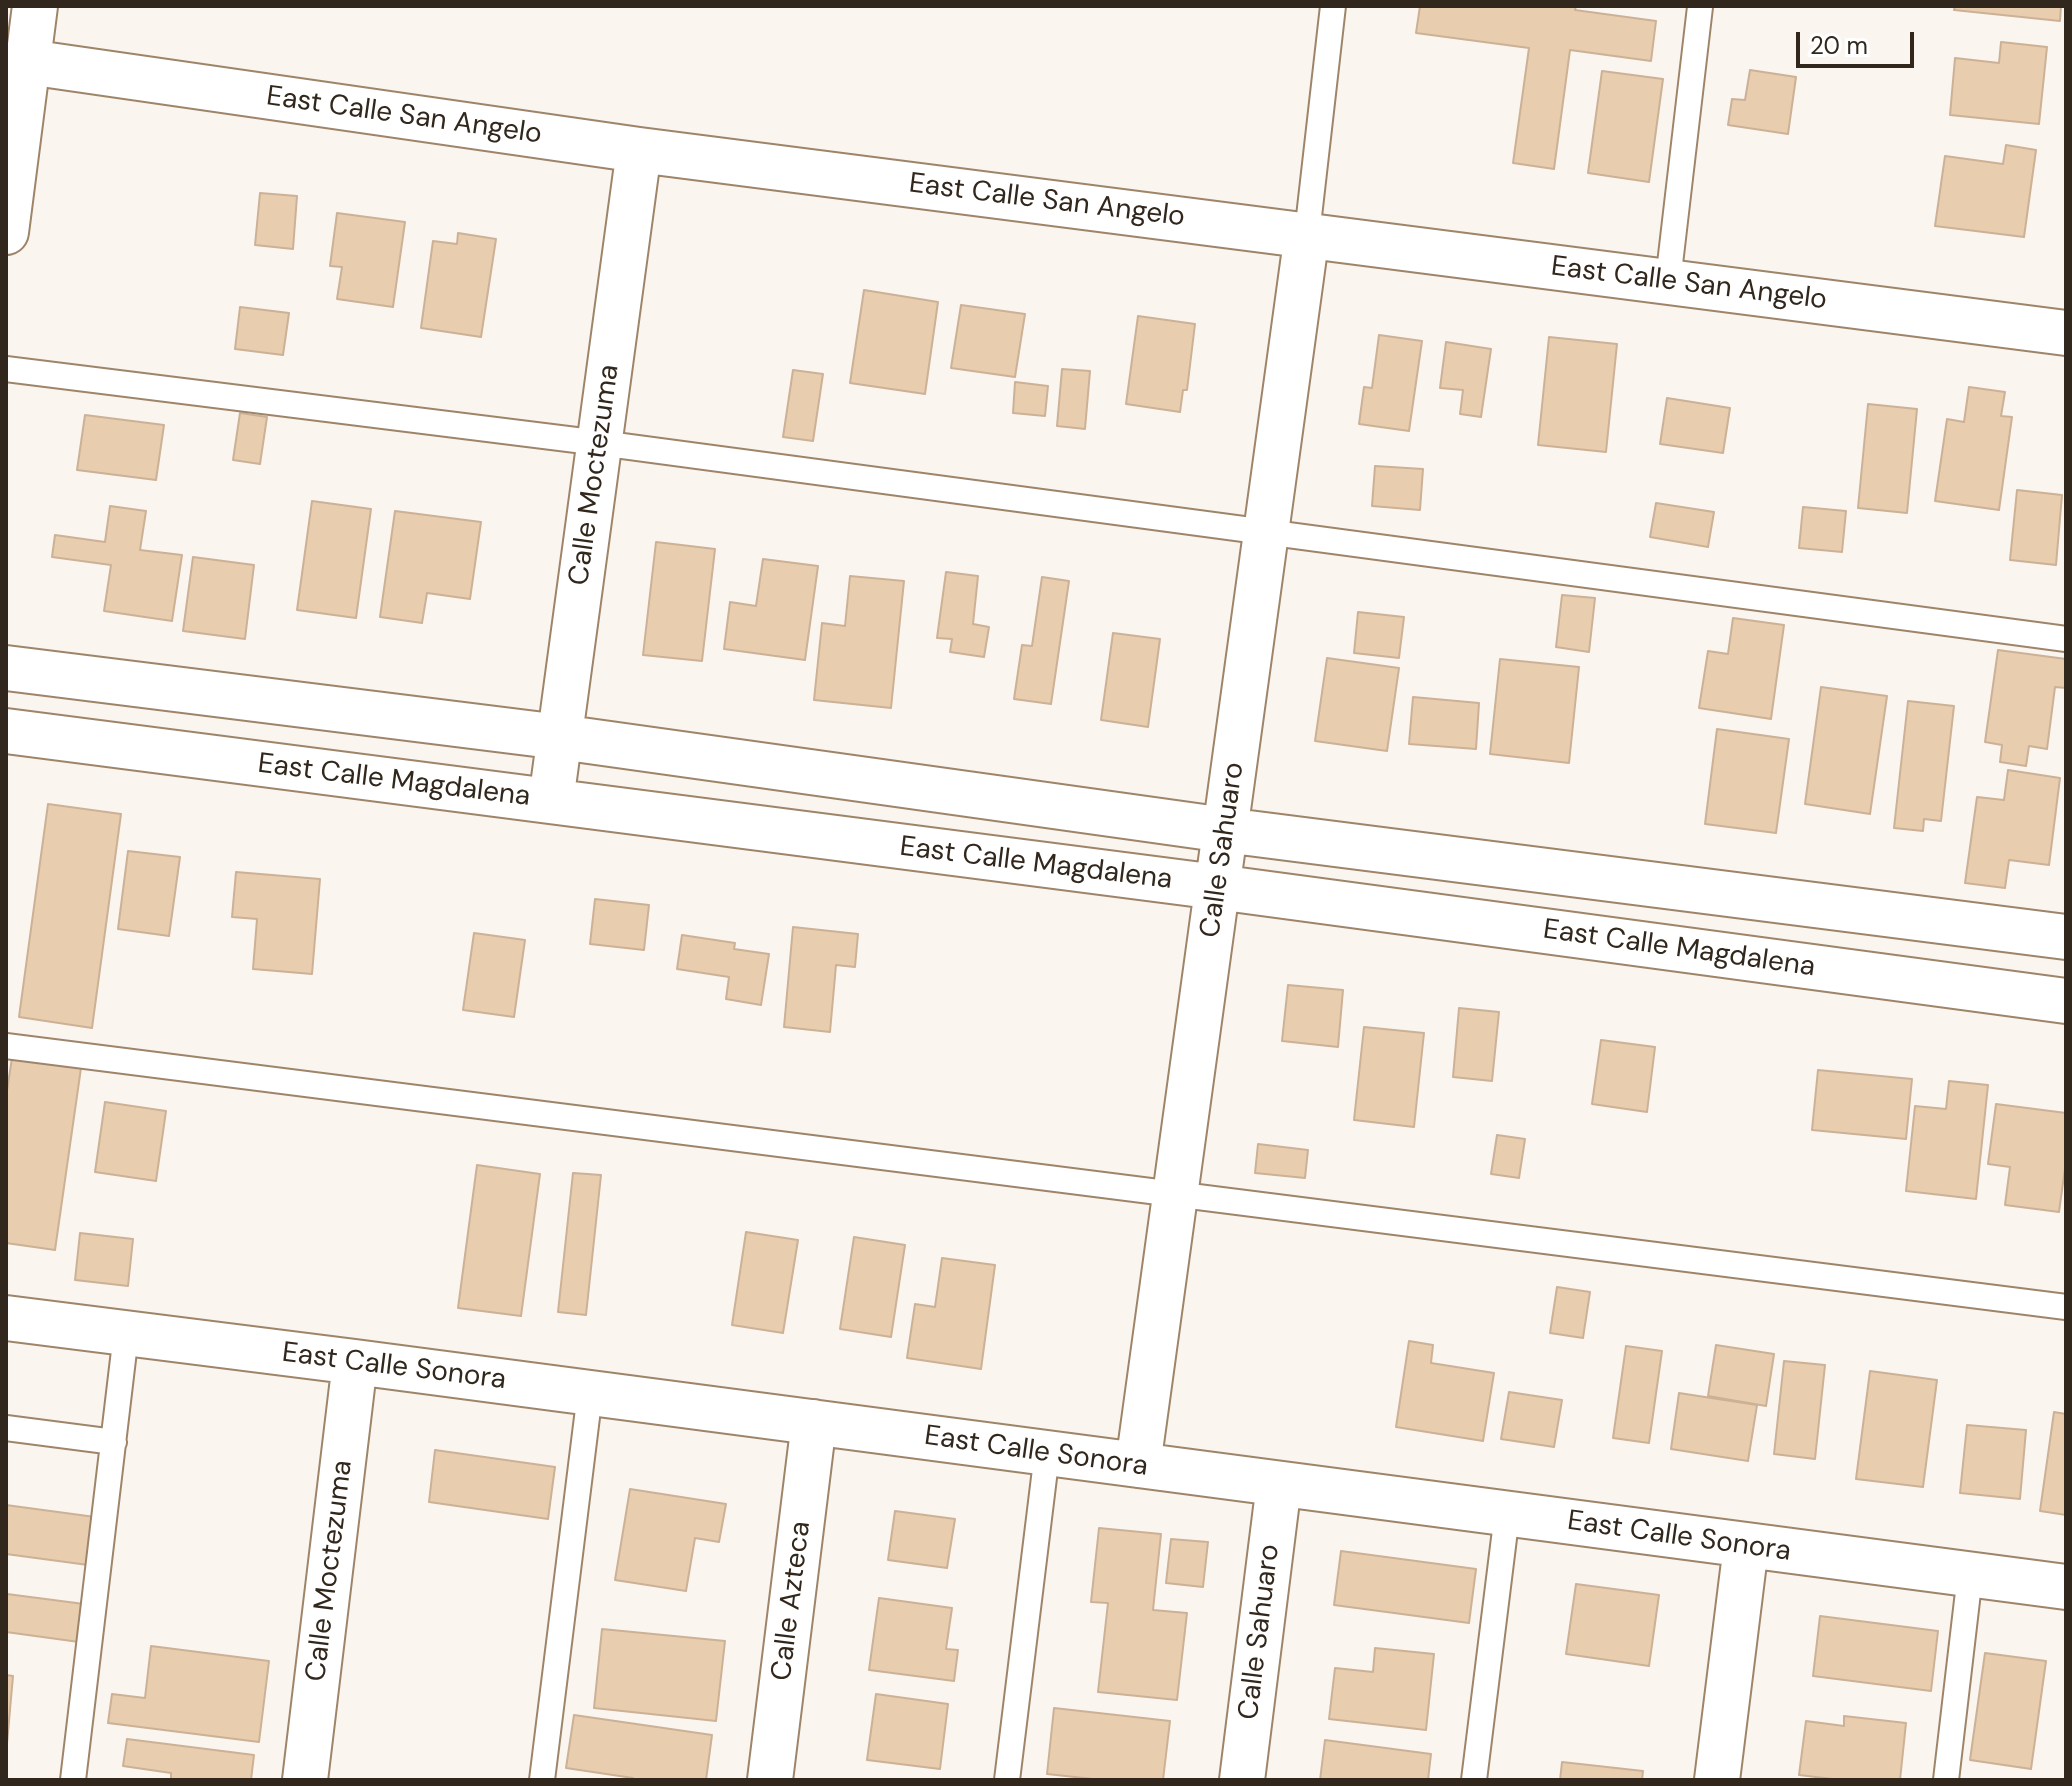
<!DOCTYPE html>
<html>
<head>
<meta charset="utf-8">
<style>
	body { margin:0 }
	#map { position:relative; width:2072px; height:1786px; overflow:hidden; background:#fbf5ef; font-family:"DM Sans",sans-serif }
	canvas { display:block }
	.frame { position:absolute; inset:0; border:8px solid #31271c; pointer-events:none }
	.scale { position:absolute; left:1796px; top:32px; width:118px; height:36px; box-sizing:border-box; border:4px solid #31271c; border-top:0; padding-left:10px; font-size:24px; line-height:28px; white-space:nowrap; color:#31271c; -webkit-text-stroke:6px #fff; paint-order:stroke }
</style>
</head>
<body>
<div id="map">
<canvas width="2072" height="1786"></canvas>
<div class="frame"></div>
<div class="scale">20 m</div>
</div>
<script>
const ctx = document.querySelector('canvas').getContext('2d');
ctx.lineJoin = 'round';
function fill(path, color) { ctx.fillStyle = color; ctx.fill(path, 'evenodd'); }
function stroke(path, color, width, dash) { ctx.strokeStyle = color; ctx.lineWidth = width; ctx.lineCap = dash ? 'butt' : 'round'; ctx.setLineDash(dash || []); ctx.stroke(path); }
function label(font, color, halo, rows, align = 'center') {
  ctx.font = font + ' "DM Sans",sans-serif'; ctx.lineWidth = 8; ctx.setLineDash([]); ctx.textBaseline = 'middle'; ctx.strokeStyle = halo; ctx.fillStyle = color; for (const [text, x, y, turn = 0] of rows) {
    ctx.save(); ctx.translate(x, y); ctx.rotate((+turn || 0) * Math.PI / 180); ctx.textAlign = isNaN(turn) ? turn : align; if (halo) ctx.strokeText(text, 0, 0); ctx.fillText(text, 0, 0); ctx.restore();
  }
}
const building = new Path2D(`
	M 1420,6 L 1576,6 L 1575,10 L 1656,21 L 1651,61 L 1570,50 L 1554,169 L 1513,163 L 1529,48 L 1416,33 Z
	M 1955,6 L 2061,6 L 2060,21 L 1954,10 Z
	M 2001,42 L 2047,47 L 2039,124 L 1950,115 L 1955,58 L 1999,63 Z
	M 1750,70 L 1796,77 L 1788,134 L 1728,125 L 1732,99 L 1745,100 Z
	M 1602,71 L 1663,79 L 1649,182 L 1588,173 Z
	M 2006,145 L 2036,150 L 2024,237 L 1935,226 L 1945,156 L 2003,164 Z
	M 260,193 L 297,196 L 293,249 L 255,245 Z
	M 337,213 L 405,222 L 393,307 L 337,299 L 342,267 L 330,266 Z
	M 458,233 L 496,239 L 481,337 L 421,328 L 433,241 L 457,244 Z
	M 864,290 L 938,302 L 925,394 L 850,383 Z
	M 961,305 L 1025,314 L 1015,377 L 951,368 Z
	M 240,307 L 289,313 L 283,355 L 235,349 Z
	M 1138,316 L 1195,324 L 1187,390 L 1183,390 L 1180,412 L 1126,404 Z
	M 1379,335 L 1422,341 L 1409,431 L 1359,424 L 1364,387 L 1372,388 Z
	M 1549,337 L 1617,344 L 1606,452 L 1538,445 Z
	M 1446,342 L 1491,349 L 1481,417 L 1460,414 L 1463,390 L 1440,388 Z
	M 1062,369 L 1090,371 L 1085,429 L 1057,426 Z
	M 793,370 L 823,374 L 813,441 L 783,437 Z
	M 1015,382 L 1048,386 L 1045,416 L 1013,413 Z
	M 1969,387 L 2005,392 L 2001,416 L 2012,417 L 1999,510 L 1935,501 L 1947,419 L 1964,422 Z
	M 1667,398 L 1730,408 L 1723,453 L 1660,444 Z
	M 1868,404 L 1917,409 L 1907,513 L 1858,508 Z
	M 240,413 L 267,417 L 260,464 L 233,460 Z
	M 85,415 L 164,425 L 156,480 L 77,470 Z
	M 1375,466 L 1423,469 L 1420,510 L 1372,506 Z
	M 2017,490 L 2062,495 L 2056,565 L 2010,560 Z
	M 312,501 L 371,509 L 356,618 L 297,610 Z
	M 1656,503 L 1714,512 L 1708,547 L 1650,537 Z
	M 110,506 L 146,511 L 140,550 L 182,555 L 172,621 L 104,611 L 111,565 L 52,557 L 55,535 L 105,542 Z
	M 1803,507 L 1846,511 L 1842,552 L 1799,548 Z
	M 395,511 L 481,522 L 470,599 L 427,593 L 422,623 L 380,617 Z
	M 656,542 L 715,549 L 702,661 L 643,655 Z
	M 193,557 L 254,565 L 245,639 L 183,631 Z
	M 763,559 L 818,566 L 805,660 L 724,649 L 730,602 L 756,606 Z
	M 946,572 L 978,576 L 973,624 L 989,627 L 984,657 L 950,652 L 952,639 L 937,638 Z
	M 850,576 L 904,581 L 891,708 L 814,700 L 822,623 L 845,626 Z
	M 1042,577 L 1069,581 L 1051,704 L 1014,699 L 1022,645 L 1032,646 Z
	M 1562,595 L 1595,598 L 1589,652 L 1556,647 Z
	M 1358,612 L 1404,617 L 1399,658 L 1354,653 Z
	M 1733,618 L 1784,625 L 1771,719 L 1699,708 L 1708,651 L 1728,654 Z
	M 1113,633 L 1160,639 L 1148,727 L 1101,720 Z
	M 1998,650 L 2066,659 L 2066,688 L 2055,687 L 2047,749 L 2029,746 L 2026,766 L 2000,762 L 2002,745 L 1985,742 Z
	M 1327,658 L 1399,668 L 1387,751 L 1315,741 Z
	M 1500,659 L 1579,667 L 1569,763 L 1490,754 Z
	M 1821,687 L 1887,696 L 1870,814 L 1805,804 Z
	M 1413,697 L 1479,703 L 1476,749 L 1409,744 Z
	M 1908,701 L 1954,706 L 1941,821 L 1924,819 L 1923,831 L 1894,828 Z
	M 1717,729 L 1789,739 L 1776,833 L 1705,824 Z
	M 2008,770 L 2060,778 L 2049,865 L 2009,860 L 2005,888 L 1965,883 L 1977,797 L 2004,800 Z
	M 48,804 L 121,814 L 92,1028 L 19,1017 Z
	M 128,851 L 180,857 L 169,936 L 118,929 Z
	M 236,872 L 320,879 L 312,974 L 253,969 L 257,919 L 232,917 Z
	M 595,899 L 649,905 L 644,950 L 590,944 Z
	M 793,927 L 858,934 L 855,967 L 836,965 L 830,1032 L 784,1027 Z
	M 474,933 L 525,940 L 514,1017 L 463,1010 Z
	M 682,935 L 735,943 L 734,949 L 769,954 L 761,1005 L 726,999 L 729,977 L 677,969 Z
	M 1288,985 L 1343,990 L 1338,1047 L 1282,1041 Z
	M 1459,1008 L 1499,1012 L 1492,1081 L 1453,1077 Z
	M 1364,1027 L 1424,1033 L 1414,1127 L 1354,1120 Z
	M 1601,1040 L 1655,1047 L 1647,1112 L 1592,1104 Z
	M 12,1058 L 81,1068 L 55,1250 L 6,1243 L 6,1097 Z
	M 1818,1070 L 1912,1079 L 1906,1139 L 1812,1130 Z
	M 1949,1081 L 1988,1085 L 1976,1199 L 1906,1191 L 1915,1106 L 1946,1109 Z
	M 105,1102 L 166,1111 L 156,1181 L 95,1172 Z
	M 1996,1104 L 2066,1113 L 2066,1161 L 2059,1212 L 2005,1205 L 2010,1167 L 1988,1164 Z
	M 1497,1135 L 1525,1139 L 1519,1178 L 1491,1174 Z
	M 1258,1144 L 1308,1150 L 1305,1178 L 1255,1173 Z
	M 477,1165 L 540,1174 L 521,1316 L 458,1308 Z
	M 573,1173 L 601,1175 L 586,1315 L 558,1312 Z
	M 746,1232 L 798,1240 L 783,1333 L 732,1325 Z
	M 80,1233 L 133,1239 L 128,1286 L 75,1280 Z
	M 854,1237 L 905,1245 L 891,1337 L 840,1329 Z
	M 942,1258 L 995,1265 L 981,1369 L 907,1358 L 915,1304 L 935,1307 Z
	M 1557,1287 L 1590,1292 L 1583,1338 L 1550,1333 Z
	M 1409,1341 L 1433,1345 L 1431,1363 L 1494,1373 L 1483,1441 L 1396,1427 Z
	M 1716,1345 L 1774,1354 L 1766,1406 L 1708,1396 Z
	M 1626,1346 L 1662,1351 L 1649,1443 L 1613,1438 Z
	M 1784,1361 L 1825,1365 L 1815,1459 L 1774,1454 Z
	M 1870,1371 L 1937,1380 L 1923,1487 L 1856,1479 Z
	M 1509,1392 L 1562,1400 L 1554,1447 L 1501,1439 Z
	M 1679,1393 L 1757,1405 L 1748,1461 L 1671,1449 Z
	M 2054,1412 L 2066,1414 L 2066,1515 L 2040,1511 Z
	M 1967,1425 L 2026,1430 L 2020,1499 L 1960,1493 Z
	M 435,1450 L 555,1467 L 548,1519 L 429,1502 Z
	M 630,1489 L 726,1504 L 719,1542 L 695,1538 L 686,1591 L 615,1580 Z
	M 6,1505 L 95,1517 L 88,1565 L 6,1554 Z
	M 895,1511 L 955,1519 L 947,1568 L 888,1560 Z
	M 1099,1528 L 1161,1534 L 1153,1610 L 1187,1613 L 1177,1700 L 1098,1692 L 1108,1603 L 1091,1602 Z
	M 1171,1539 L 1208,1542 L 1203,1587 L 1166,1583 Z
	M 1341,1551 L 1476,1569 L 1469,1623 L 1334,1605 Z
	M 1576,1584 L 1659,1595 L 1649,1666 L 1566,1654 Z
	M 7,1594 L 84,1604 L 79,1642 L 6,1632 Z
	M 879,1598 L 952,1608 L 946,1649 L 958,1650 L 954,1681 L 869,1670 Z
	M 1820,1616 L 1938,1631 L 1931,1691 L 1813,1676 Z
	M 602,1629 L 725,1641 L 716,1721 L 594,1708 Z
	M 151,1646 L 269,1661 L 259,1742 L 108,1723 L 112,1694 L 145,1698 Z
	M 1375,1648 L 1434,1654 L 1426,1730 L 1329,1719 L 1335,1668 L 1373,1672 Z
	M 1985,1653 L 2046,1661 L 2031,1769 L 1970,1760 Z
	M 6,1675 L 13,1676 L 6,1755 Z
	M 876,1694 L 948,1704 L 940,1769 L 867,1760 Z
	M 1054,1708 L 1170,1721 L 1163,1780 L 1102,1780 L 1047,1774 Z
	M 574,1715 L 712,1735 L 706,1780 L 633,1780 L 633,1778 L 566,1768 Z
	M 1844,1716 L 1906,1723 L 1900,1780 L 1841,1780 L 1799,1775 L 1806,1721 L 1844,1726 Z
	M 127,1739 L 254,1755 L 251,1780 L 171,1780 L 171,1773 L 123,1766 Z
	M 1325,1740 L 1431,1754 L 1428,1780 L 1320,1780 Z
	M 1562,1762 L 1643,1771 L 1642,1780 L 1560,1780 Z`);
fill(building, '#e9cdaf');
stroke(building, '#ccb196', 2);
const service = new Path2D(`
	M 1307,234 L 1333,6
	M 1668,281 L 1700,7
	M 6,369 L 600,443 L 2066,639
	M 6,1046 L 2066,1307
	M 6,1428 L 114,1442
	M 73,1780 L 126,1334
	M 542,1780 L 590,1393
	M 1007,1780 L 1047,1453
	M 1474,1780 L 1507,1514
	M 1946,1780 L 1970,1575`);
const minor = new Path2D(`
	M 28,62 L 639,150 L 2066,333
	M 6,668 L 560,737 L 1225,830 L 2066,937
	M 6,731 L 1217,887 L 2066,1001
	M 551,801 L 639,150
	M 6,1318 L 355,1362 L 2066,1587
	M 1138,1465 L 1307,234
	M 305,1780 L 355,1362
	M 770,1780 L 814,1422
	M 1242,1780 L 1279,1484
	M 1717,1780 L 1746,1546`);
const tertiary = new Path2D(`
	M 6,232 L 35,6`);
stroke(service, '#9e856a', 28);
stroke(minor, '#9e856a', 48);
stroke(tertiary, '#9e856a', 48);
stroke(service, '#fff', 24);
stroke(minor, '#fff', 44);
stroke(tertiary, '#fff', 44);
label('28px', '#31271c', '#fff', [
	["East Calle San Angelo",404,116,8],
	["East Calle San Angelo",1047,201,7],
	["East Calle San Angelo",1689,284,7],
	["Calle Moctezuma",595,475,-82],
	["East Calle Magdalena",394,781,7],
	["Calle Sahuaro",1223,850,-82],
	["East Calle Magdalena",1036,864,7],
	["East Calle Magdalena",1679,949,8],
	["East Calle Sonora",394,1367,7],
	["East Calle Sonora",1036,1452,8],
	["East Calle Sonora",1679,1537,8],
	["Calle Moctezuma",330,1571,-83],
	["Calle Azteca",792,1601,-83],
	["Calle Sahuaro",1260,1632,-83]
]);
</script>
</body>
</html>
